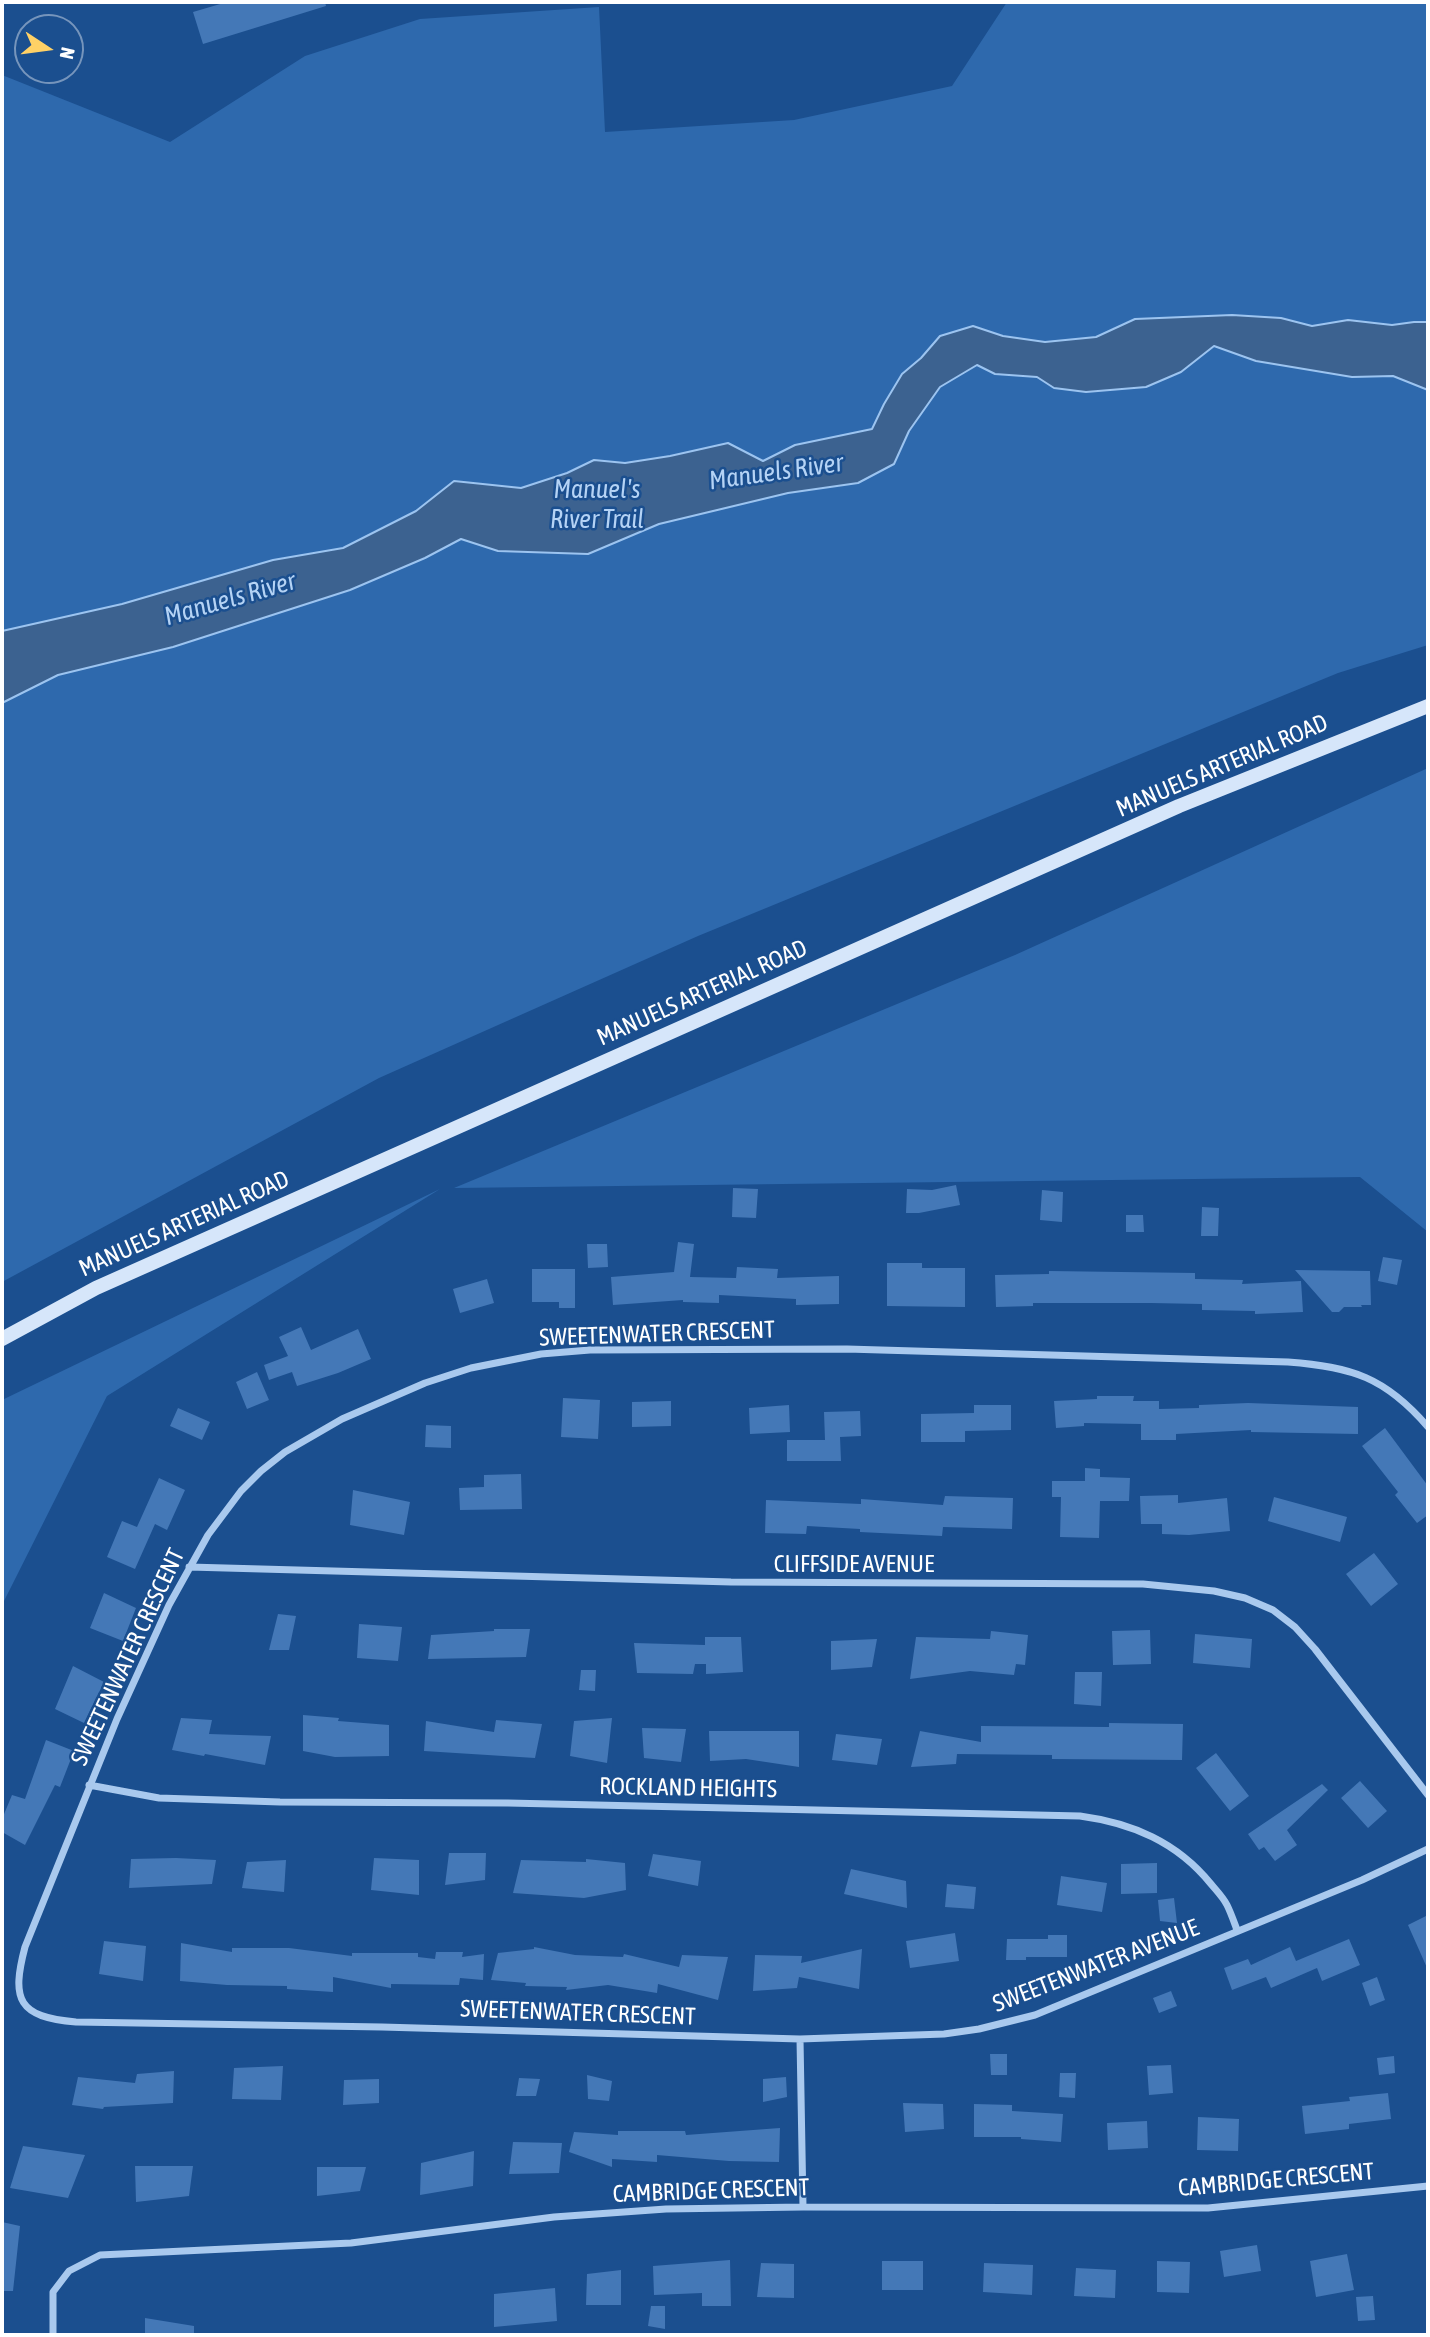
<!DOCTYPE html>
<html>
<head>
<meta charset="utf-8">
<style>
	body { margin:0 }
	#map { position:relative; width:1430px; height:2337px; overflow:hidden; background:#1b4f8f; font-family:"Asap Condensed",sans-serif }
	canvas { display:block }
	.frame { position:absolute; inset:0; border:4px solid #fff; pointer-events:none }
	.north { position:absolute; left:14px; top:14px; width:70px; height:70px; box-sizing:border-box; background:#1b4f8f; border:2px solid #7695bc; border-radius:50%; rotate:103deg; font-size:19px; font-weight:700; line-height:28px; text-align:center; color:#fff }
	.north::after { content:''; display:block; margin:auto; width:24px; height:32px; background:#ffd166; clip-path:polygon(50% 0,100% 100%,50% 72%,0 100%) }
</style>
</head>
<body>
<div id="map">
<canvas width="1430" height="2337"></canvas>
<div class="frame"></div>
<div class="north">N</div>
</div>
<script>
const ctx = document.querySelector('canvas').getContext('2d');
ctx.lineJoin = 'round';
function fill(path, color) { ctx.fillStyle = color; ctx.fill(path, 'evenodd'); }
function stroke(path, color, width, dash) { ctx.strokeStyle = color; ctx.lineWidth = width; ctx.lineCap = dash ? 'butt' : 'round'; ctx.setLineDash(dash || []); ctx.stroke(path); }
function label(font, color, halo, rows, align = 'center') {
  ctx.font = font + ' "Asap Condensed",sans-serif'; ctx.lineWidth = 5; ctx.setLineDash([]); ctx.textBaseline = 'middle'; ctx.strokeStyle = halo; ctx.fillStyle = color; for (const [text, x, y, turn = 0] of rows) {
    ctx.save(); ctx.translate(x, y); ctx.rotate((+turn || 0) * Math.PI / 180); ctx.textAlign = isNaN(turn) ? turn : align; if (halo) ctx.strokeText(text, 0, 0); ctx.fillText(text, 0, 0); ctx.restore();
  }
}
fill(new Path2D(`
	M 1007,2 L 1428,2 L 1428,645 L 1338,673 L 698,936 L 379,1078 L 2,1282 L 2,75 L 170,142 L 305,56 L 420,19 L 599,7 L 605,132 L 794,120 L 952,86 Z
	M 1428,768 L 1428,1232 L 1360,1177 L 454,1188 L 1015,955 Z
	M 440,1189 L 107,1396 L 2,1605 L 2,1400 Z`), '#2e69ad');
const water = new Path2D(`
	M 1232,315 L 1281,318 L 1312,326 L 1348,320 L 1392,325 L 1414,322 L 1428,322 L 1428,390 L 1393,376 L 1352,377 L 1256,361 L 1214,346 L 1181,372 L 1146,387 L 1086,392 L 1054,388 L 1037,377 L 995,374 L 977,365 L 940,387 L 909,431 L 894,464 L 858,483 L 788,493 L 659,524 L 588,554 L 498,551 L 461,539 L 425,558 L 350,590 L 173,647 L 58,675 L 2,703 L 2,631 L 122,604 L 273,560 L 343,548 L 416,511 L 454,481 L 521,488 L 567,473 L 594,460 L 625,463 L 670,456 L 728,443 L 763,461 L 795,445 L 872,429 L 884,404 L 902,374 L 921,358 L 940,336 L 973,326 L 1003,336 L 1045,342 L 1096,337 L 1135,319 Z`);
fill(water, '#3c6290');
stroke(water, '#9cc4f0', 2);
fill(new Path2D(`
	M 227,2 L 325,2 L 326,6 L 203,44 L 193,12 Z
	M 956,1185 L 960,1205 L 919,1213 L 906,1213 L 907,1189 L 932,1190 Z
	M 733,1188 L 758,1189 L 756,1218 L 732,1217 Z
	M 1042,1190 L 1063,1192 L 1062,1222 L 1040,1220 Z
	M 1202,1207 L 1219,1208 L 1218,1236 L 1201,1236 Z
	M 1126,1215 L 1143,1215 L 1144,1232 L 1126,1232 Z
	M 678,1242 L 694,1244 L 690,1277 L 736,1278 L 737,1267 L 778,1269 L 777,1278 L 839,1276 L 839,1304 L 796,1305 L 796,1299 L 719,1295 L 719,1303 L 683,1302 L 683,1300 L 613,1305 L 611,1277 L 674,1272 Z
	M 587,1244 L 607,1244 L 608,1267 L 588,1268 Z
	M 1383,1257 L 1402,1260 L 1397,1285 L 1378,1281 Z
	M 887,1263 L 922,1263 L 922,1268 L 965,1268 L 965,1307 L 887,1306 Z
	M 532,1269 L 575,1269 L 575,1308 L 559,1308 L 559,1302 L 532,1302 Z
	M 1295,1270 L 1370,1271 L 1371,1305 L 1361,1305 L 1362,1307 L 1344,1307 L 1339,1312 L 1332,1312 Z
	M 1049,1271 L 1195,1273 L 1195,1279 L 1243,1280 L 1242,1284 L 1301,1281 L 1303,1312 L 1255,1314 L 1255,1311 L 1202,1310 L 1202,1304 L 1151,1303 L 1033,1303 L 1033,1306 L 996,1307 L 995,1275 L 1049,1274 Z
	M 487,1279 L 494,1303 L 460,1313 L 453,1289 Z
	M 301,1327 L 311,1350 L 358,1329 L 371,1359 L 338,1373 L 297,1386 L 292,1372 L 269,1380 L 264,1365 L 288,1356 L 279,1337 Z
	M 257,1372 L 269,1400 L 247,1409 L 236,1382 Z
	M 1097,1396 L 1134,1396 L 1133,1401 L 1159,1401 L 1159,1409 L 1199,1408 L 1199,1405 L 1248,1403 L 1358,1407 L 1358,1434 L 1251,1432 L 1251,1430 L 1176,1434 L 1176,1440 L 1141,1440 L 1141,1424 L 1084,1423 L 1084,1426 L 1056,1428 L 1054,1401 L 1097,1399 Z
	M 563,1398 L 600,1400 L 598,1439 L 561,1437 Z
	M 671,1401 L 671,1426 L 632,1427 L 632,1402 Z
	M 789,1405 L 790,1432 L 750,1434 L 749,1408 Z
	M 974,1405 L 1011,1405 L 1011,1430 L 965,1431 L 965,1442 L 921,1442 L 921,1414 L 974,1413 Z
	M 178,1408 L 210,1422 L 202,1440 L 170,1426 Z
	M 860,1411 L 861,1436 L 840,1437 L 841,1461 L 787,1461 L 787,1440 L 825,1440 L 824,1412 Z
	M 426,1425 L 451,1426 L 451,1448 L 425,1447 Z
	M 1385,1428 L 1428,1486 L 1428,1515 L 1417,1523 L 1395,1495 L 1398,1492 L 1362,1446 Z
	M 1085,1468 L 1100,1469 L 1100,1477 L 1130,1478 L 1129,1501 L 1100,1501 L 1099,1538 L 1060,1537 L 1061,1497 L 1052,1497 L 1052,1481 L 1085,1481 Z
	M 521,1474 L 522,1509 L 460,1510 L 459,1488 L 484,1487 L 484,1475 Z
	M 159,1478 L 185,1490 L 167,1530 L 155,1524 L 135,1569 L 107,1557 L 122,1521 L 137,1527 Z
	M 353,1490 L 410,1502 L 404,1535 L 350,1525 Z
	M 1178,1495 L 1178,1503 L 1227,1498 L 1230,1531 L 1189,1535 L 1162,1534 L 1162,1524 L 1141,1524 L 1140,1496 Z
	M 945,1496 L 1013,1498 L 1012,1529 L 943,1527 L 942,1536 L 860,1532 L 860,1529 L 807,1526 L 806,1534 L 765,1533 L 766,1500 L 861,1504 L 861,1499 L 943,1505 Z
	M 1274,1497 L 1347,1517 L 1340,1542 L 1268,1521 Z
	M 1374,1553 L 1398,1584 L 1371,1606 L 1346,1574 Z
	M 104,1593 L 136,1608 L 123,1641 L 90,1628 Z
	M 278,1614 L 296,1616 L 289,1650 L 269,1650 Z
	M 359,1624 L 402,1627 L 398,1661 L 357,1658 Z
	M 494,1629 L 530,1629 L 526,1657 L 428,1659 L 431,1635 L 494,1631 Z
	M 1150,1630 L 1151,1664 L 1113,1665 L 1112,1631 Z
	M 991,1631 L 1028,1635 L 1025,1665 L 1016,1664 L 1014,1675 L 970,1671 L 910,1679 L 916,1637 L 990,1639 Z
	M 1195,1634 L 1252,1639 L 1250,1668 L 1193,1663 Z
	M 705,1637 L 741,1637 L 743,1672 L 706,1674 L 706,1664 L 695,1664 L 693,1674 L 637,1673 L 634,1643 L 705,1645 Z
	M 877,1639 L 872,1667 L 831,1670 L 831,1641 Z
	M 73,1666 L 104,1682 L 84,1723 L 55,1709 Z
	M 581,1670 L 596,1670 L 595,1691 L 579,1690 Z
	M 1075,1672 L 1102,1672 L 1101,1706 L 1074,1704 Z
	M 303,1715 L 339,1718 L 338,1721 L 389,1725 L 389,1756 L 335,1757 L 303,1751 Z
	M 181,1718 L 212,1720 L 209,1734 L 271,1736 L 265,1765 L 205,1754 L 204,1756 L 172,1750 Z
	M 612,1718 L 607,1763 L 570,1756 L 574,1721 Z
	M 496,1720 L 542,1724 L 535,1758 L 424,1751 L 426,1721 L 494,1732 Z
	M 1109,1723 L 1183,1724 L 1182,1760 L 1052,1759 L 1052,1755 L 957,1754 L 956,1764 L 911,1767 L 920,1731 L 981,1742 L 981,1726 L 1109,1727 Z
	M 642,1728 L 686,1729 L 681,1762 L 644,1758 Z
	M 709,1731 L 799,1731 L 799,1767 L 746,1759 L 710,1761 Z
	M 836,1734 L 882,1739 L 877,1765 L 832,1760 Z
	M 46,1740 L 74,1751 L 60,1787 L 55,1785 L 25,1845 L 2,1832 L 2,1819 L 12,1795 L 25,1799 Z
	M 1216,1753 L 1249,1796 L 1230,1811 L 1196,1768 Z
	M 1360,1781 L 1387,1811 L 1368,1828 L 1341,1798 Z
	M 1322,1784 L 1328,1790 L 1287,1830 L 1297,1845 L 1275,1861 L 1264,1847 L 1259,1850 L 1248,1834 Z
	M 449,1853 L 486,1853 L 485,1880 L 445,1885 Z
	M 653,1854 L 701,1861 L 698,1886 L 648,1876 Z
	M 176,1858 L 216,1860 L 212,1884 L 129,1888 L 131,1859 Z
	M 374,1858 L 419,1860 L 419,1895 L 371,1890 Z
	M 586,1859 L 625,1863 L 626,1890 L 584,1898 L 513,1893 L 521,1860 L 586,1862 Z
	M 286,1860 L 284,1892 L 242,1888 L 247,1862 Z
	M 1157,1863 L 1157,1893 L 1121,1894 L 1121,1864 Z
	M 851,1869 L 906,1881 L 907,1908 L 844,1894 Z
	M 1061,1876 L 1107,1883 L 1102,1912 L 1057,1905 Z
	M 947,1884 L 976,1887 L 974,1909 L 945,1907 Z
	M 1174,1898 L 1177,1923 L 1160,1921 L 1158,1900 Z
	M 1428,1915 L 1428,1970 L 1408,1925 Z
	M 955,1933 L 959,1961 L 910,1968 L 906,1941 Z
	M 1048,1935 L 1067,1935 L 1067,1957 L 1026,1957 L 1026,1960 L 1006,1960 L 1007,1939 L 1048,1939 Z
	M 1349,1939 L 1360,1965 L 1322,1981 L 1317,1968 L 1271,1988 L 1266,1977 L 1232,1990 L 1224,1968 L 1248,1959 L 1251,1965 L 1290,1947 L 1296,1961 Z
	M 104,1941 L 146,1946 L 143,1981 L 99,1974 Z
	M 181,1943 L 232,1952 L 232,1948 L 289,1948 L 352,1956 L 352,1953 L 418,1953 L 418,1957 L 435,1959 L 436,1952 L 463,1952 L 462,1957 L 484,1954 L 483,1980 L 460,1978 L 459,1985 L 391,1984 L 391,1988 L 333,1977 L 333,1992 L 287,1989 L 287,1986 L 227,1985 L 180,1981 Z
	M 534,1947 L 575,1955 L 623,1957 L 624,1954 L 679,1967 L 682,1955 L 728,1957 L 718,2000 L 658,1984 L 657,1993 L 608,1985 L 566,1990 L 567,1987 L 525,1986 L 526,1983 L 491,1980 L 498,1953 L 534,1949 Z
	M 862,1949 L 859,1989 L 799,1977 L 797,1988 L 753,1991 L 755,1955 L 802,1956 L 801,1963 Z
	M 1377,1977 L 1385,2000 L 1370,2006 L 1362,1983 Z
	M 1171,1991 L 1177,2006 L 1159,2013 L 1153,1998 Z
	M 990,2054 L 1007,2054 L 1007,2075 L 991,2075 Z
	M 1394,2056 L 1395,2073 L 1379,2075 L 1377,2058 Z
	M 1171,2065 L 1173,2093 L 1149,2095 L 1147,2066 Z
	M 283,2066 L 281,2100 L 232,2099 L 234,2068 Z
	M 174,2071 L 173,2103 L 104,2107 L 103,2109 L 72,2105 L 78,2077 L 135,2083 L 137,2074 Z
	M 1060,2073 L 1076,2073 L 1075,2098 L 1059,2097 Z
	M 587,2075 L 612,2081 L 609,2101 L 588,2099 Z
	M 786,2077 L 787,2097 L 763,2102 L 763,2079 Z
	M 519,2078 L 540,2079 L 536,2096 L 516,2096 Z
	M 379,2079 L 379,2103 L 343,2105 L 344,2080 Z
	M 1388,2093 L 1391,2119 L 1349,2124 L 1349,2129 L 1305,2134 L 1302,2106 L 1350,2101 L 1349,2097 Z
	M 903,2103 L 943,2104 L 944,2129 L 905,2132 Z
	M 974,2104 L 1012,2105 L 1012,2111 L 1063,2114 L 1061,2142 L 1021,2139 L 1021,2137 L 974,2137 Z
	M 1198,2117 L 1239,2119 L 1238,2151 L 1197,2150 Z
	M 1147,2121 L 1148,2148 L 1108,2150 L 1107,2123 Z
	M 780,2128 L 779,2162 L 729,2161 L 657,2155 L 657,2162 L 612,2159 L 612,2167 L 569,2152 L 574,2132 L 618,2135 L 618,2131 L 685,2131 L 686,2135 Z
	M 513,2142 L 562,2143 L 559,2173 L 509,2174 Z
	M 23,2146 L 85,2155 L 68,2198 L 10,2188 Z
	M 474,2151 L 473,2186 L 420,2195 L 421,2163 Z
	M 135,2166 L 193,2166 L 189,2196 L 136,2202 Z
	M 317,2167 L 366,2167 L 360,2191 L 317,2196 Z
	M 2,2222 L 20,2226 L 13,2291 L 2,2291 Z
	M 1257,2245 L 1261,2271 L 1224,2277 L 1220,2251 Z
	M 1347,2254 L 1354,2290 L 1316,2297 L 1310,2261 Z
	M 730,2260 L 731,2306 L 702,2306 L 702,2293 L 654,2295 L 653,2266 Z
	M 882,2261 L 923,2261 L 923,2290 L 882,2290 Z
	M 1157,2261 L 1190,2262 L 1189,2293 L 1157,2292 Z
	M 761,2263 L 794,2264 L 794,2298 L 757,2297 Z
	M 984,2263 L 1033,2265 L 1032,2295 L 983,2292 Z
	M 1076,2268 L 1116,2270 L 1115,2298 L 1074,2296 Z
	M 621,2270 L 621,2305 L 586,2305 L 587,2274 Z
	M 555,2288 L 557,2321 L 494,2327 L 494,2294 Z
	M 1373,2296 L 1375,2320 L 1358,2321 L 1356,2297 Z
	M 651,2306 L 665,2306 L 665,2329 L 648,2326 Z
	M 145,2318 L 194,2326 L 194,2335 L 145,2335 Z`), '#4478b7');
stroke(new Path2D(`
	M 1428,1427 C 1385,1377 1352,1367 1288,1362 L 847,1349 L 590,1350 L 541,1354 L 471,1368 L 425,1383 L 342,1419 L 285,1452 L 261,1471 L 241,1491 L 208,1535 L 169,1605 L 117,1719 L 25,1947 C 11,2000 18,2017 76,2022 L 382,2027 L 800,2039 L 944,2034 L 979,2029 L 1035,2015 L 1362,1880 L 1428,1849
	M 189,1567 L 731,1582 L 1143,1584 L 1214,1591 L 1245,1598 L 1273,1610 L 1295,1627 L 1315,1649 L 1428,1795
	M 89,1785 L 159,1798 L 280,1802 L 508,1803 L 1080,1816 C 1132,1823 1177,1842 1211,1884 C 1216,1890 1223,1897 1227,1905 C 1231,1913 1234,1922 1237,1930
	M 800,2039 L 803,2207
	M 53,2335 L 53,2292 L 69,2271 L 100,2255 L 351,2243 L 554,2217 L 666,2209 L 803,2207 L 1208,2208 L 1428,2186`), '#a9c9ee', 7);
stroke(new Path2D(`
	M 2,1339 L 96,1288 L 1179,806 L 1428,706`), '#d6e6fa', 14);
label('24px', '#fff', '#1b4f8f', [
	["MANUELS ARTERIAL ROAD",1222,766,-23],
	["MANUELS ARTERIAL ROAD",702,993,-24],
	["MANUELS ARTERIAL ROAD",184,1224,-24],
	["SWEETENWATER CRESCENT",657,1334,-2],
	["CLIFFSIDE AVENUE",854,1564],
	["SWEETENWATER CRESCENT",128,1657,-65],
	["ROCKLAND HEIGHTS",688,1788,1],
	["SWEETENWATER AVENUE",1096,1966,-21],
	["SWEETENWATER CRESCENT",578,2013,2],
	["CAMBRIDGE CRESCENT",1276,2180,-5],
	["CAMBRIDGE CRESCENT",711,2191,-2]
]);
label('italic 26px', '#b5d3f5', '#1b4f8f', [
	["Manuels River",776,472,-8],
	["Manuel's",597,490],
	["River Trail",597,520],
	["Manuels River",230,599,-16]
]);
</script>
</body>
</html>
